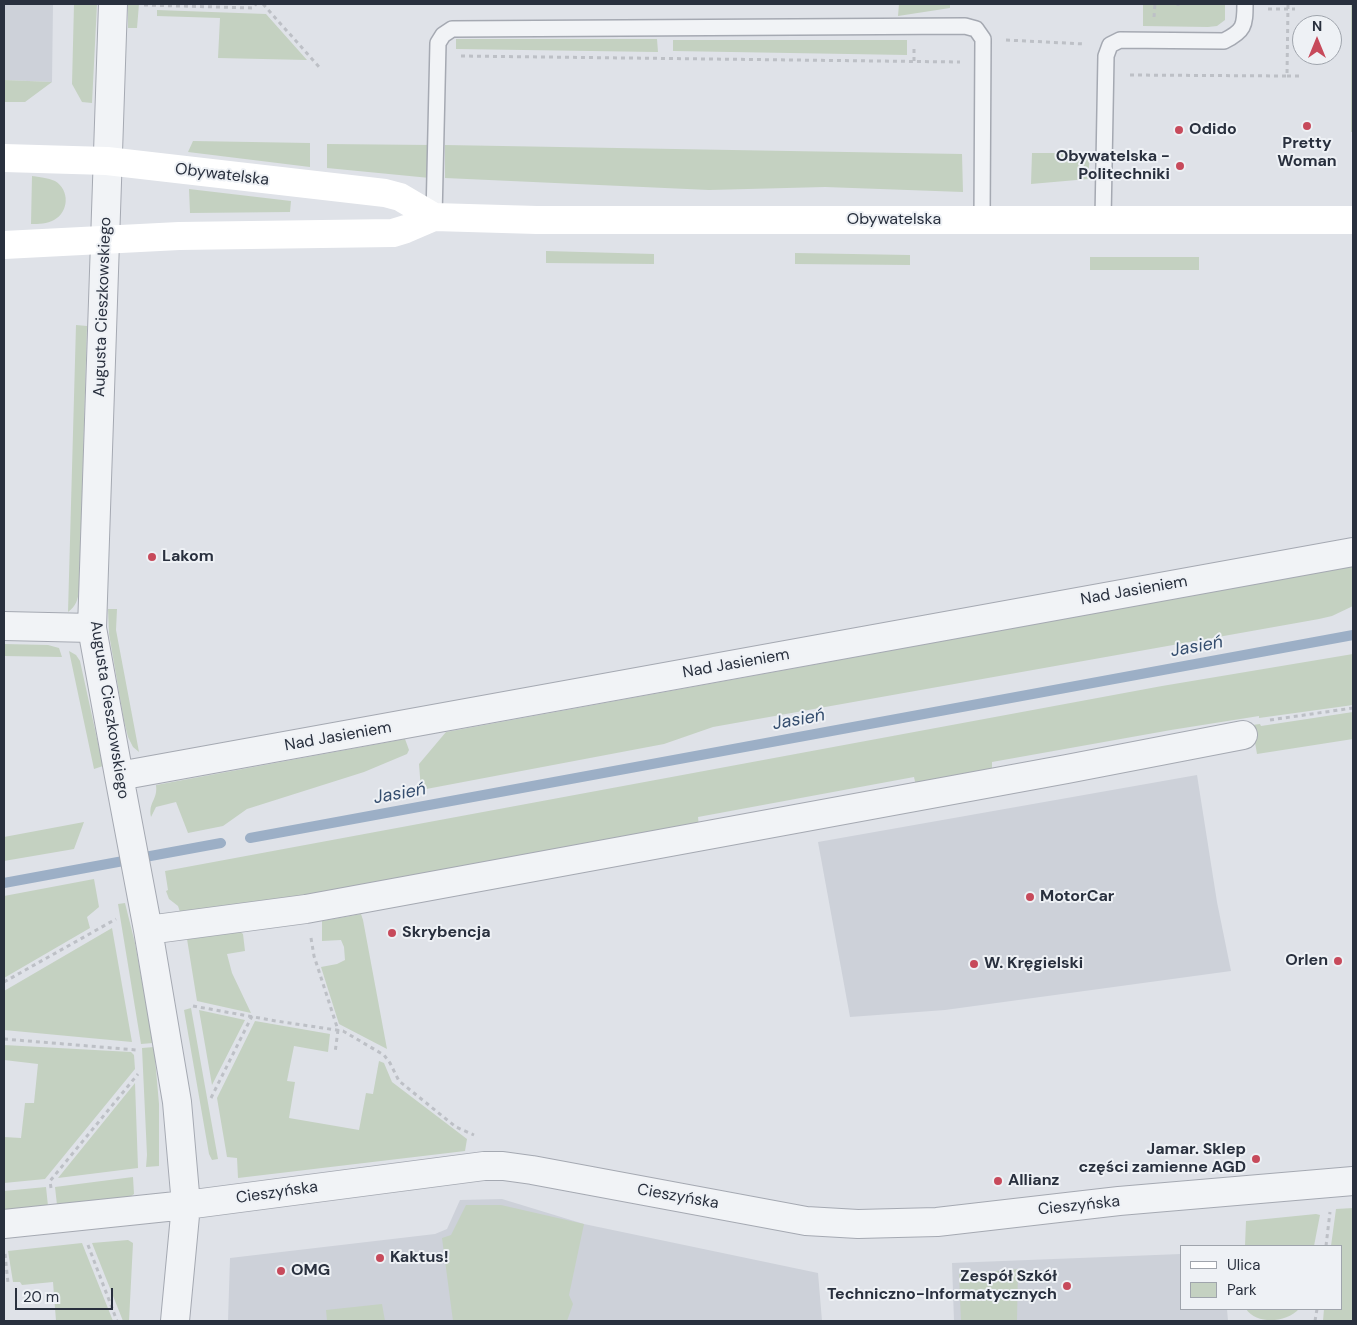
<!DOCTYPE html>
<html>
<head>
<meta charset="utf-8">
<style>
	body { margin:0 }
	#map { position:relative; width:1357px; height:1325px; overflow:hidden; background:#dfe2e8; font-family:"DM Sans",sans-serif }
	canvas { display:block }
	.frame { position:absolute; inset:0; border:5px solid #29303e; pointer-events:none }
	.legend { position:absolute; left:1180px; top:1245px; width:162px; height:65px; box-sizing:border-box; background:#eef1f5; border:1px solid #9fa4ac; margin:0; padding:6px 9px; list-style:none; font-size:15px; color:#29303e }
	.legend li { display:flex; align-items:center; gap:10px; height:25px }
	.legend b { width:25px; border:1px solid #9fa4ac }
	.north { position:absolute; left:1292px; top:15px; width:50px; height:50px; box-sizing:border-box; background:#eef1f5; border:1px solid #9fa4ac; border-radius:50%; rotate:0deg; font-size:14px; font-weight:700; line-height:20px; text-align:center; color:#29303e }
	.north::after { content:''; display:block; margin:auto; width:18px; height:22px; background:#c74a5b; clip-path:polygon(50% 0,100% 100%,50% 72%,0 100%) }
	.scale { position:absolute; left:15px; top:1288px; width:98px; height:22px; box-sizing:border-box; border:2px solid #29303e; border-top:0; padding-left:6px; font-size:15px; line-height:18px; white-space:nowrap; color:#29303e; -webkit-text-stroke:4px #eef1f5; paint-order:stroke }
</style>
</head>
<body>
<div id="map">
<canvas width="1357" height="1325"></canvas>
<div class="frame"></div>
<ul class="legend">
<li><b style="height:6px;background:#fff"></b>Ulica</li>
<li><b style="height:14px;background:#c4d1c1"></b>Park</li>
</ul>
<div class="north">N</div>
<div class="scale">20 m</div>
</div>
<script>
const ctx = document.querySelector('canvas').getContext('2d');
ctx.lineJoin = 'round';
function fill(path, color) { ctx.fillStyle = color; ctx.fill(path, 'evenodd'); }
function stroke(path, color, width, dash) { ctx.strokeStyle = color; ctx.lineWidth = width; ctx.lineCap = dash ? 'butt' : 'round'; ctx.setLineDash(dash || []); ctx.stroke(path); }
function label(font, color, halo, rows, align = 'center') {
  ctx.font = font + ' "DM Sans",sans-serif'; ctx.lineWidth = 4; ctx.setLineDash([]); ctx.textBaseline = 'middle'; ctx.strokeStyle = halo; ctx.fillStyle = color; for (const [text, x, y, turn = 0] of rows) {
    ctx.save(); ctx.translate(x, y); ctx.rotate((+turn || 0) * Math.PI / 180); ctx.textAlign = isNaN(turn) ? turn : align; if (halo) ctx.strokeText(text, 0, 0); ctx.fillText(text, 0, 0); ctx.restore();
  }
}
fill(new Path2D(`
	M 4,4 L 53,4 L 52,82 L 4,80 Z
	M 1197,775 L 1217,902 L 1231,971 L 945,1010 L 850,1017 L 818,842 Z
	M 502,1199 L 584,1224 L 818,1273 L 822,1321 L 228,1321 L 230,1258 L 435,1234 L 447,1229 L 460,1200 Z
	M 1181,1254 L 1181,1309 L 1227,1309 L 1228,1321 L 954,1321 L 952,1263 Z`), '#cdd1d9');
fill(new Path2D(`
	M 74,4 L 97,4 L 92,103 L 82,102 L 72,84 Z
	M 128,4 L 139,4 L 137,28 L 128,28 Z
	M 899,4 L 950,4 L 950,8 L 898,16 Z
	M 1143,4 L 1225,4 L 1225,20 L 1217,26 L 1208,27 L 1143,26 Z
	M 1351,4 L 1353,4 L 1353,132 L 1351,132 Z
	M 157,10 L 266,14 L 307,60 L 218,58 L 220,18 L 157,16 Z
	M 456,39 L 657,39 L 658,52 L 456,49 Z
	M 673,40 L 907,40 L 907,55 L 673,51 Z
	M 4,80 L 52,82 L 25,102 L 4,102 Z
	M 193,141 L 310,143 L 310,167 L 188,152 Z
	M 327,144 L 431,145 L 430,178 L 327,168 Z
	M 445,145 L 962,154 L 963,192 L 825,187 L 709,190 L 445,178 Z
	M 1032,153 L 1090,153 L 1088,179 L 1031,184 Z
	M 32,176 C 39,177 48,178 55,181 C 70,190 69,212 54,220 C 47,224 39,224 31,224 Z
	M 189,189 L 291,201 L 290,212 L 190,213 Z
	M 546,251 L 654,254 L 654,264 L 546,263 Z
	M 795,253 L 910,255 L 910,265 L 795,264 Z
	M 1090,257 L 1199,257 L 1199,270 L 1090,270 Z
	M 76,325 L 87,326 L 79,590 C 78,600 76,606 68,612 Z
	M 1353,566 L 1353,606 L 1332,616 L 1319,619 L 713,727 L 664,744 L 421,790 L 419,764 L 446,732 Z
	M 108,609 L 117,609 L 116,630 L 139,752 L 133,747 L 128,737 L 124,721 L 109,634 Z
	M 4,644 L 48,645 L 59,648 L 62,657 L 4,656 Z
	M 69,651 L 76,655 L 80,661 L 103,766 L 94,769 Z
	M 1353,654 L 1353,705 L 1259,718 L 1259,716 L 1171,730 L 992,762 L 992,771 L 916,786 L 914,777 L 698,817 L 699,827 L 301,902 L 180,912 L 178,906 L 169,899 L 166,891 L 168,890 L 165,871 L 1162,686 Z
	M 1353,712 L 1353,739 L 1257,754 L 1252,725 L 1260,724 L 1261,726 Z
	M 405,739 L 409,750 L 407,754 L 364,772 L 247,809 L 223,826 L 188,833 L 176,802 L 156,807 L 151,817 C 148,802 158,800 156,785 Z
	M 84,822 L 74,849 L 4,861 L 4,837 Z
	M 94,879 L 99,907 L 87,917 L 90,928 L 4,978 L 4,896 Z
	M 125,903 L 135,943 L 153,1043 L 141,1044 L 118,904 Z
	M 361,914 L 363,920 L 387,1049 L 339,1024 L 321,967 L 337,964 L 345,960 L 344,947 L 341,940 L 322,941 L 322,921 Z
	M 112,928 L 132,1042 L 4,1030 L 4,991 Z
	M 236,928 L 243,934 L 245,951 L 227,954 L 232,973 L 251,1013 L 197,1001 L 187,939 L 190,936 Z
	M 191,1008 L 218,1159 L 212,1160 L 209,1154 L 184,1010 Z
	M 199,1010 L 245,1020 L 212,1085 Z
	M 255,1021 L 330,1034 L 328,1052 L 294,1046 L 287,1081 L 295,1082 L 289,1118 L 359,1130 L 366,1093 L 373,1094 L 379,1061 L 384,1063 L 392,1082 L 467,1139 L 465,1151 L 238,1178 L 237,1158 L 227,1157 L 217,1098 Z
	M 4,1045 L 131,1052 L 134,1055 L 135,1069 L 45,1179 L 4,1183 L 4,1137 L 21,1138 L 25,1103 L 34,1103 L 38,1064 L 4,1060 Z
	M 154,1047 L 159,1104 L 159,1166 L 146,1167 L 147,1155 L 142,1048 Z
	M 135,1083 L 138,1168 L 58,1178 Z
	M 133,1177 L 134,1194 L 130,1197 L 57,1205 L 55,1187 Z
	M 46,1187 L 48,1206 L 4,1210 L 4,1191 Z
	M 466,1205 L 501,1205 L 584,1224 L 569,1295 L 573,1304 L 567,1321 L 453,1321 L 442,1238 L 451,1235 Z
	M 1353,1208 L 1353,1321 L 1323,1321 L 1324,1309 L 1341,1309 L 1341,1246 L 1331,1246 L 1336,1209 Z
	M 1316,1214 L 1320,1215 L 1314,1246 L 1245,1246 L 1246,1221 Z
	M 128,1240 L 133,1243 L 129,1321 L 123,1321 L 92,1243 Z
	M 82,1243 L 113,1321 L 56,1321 L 53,1282 L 22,1285 L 20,1282 L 13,1282 L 8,1251 Z
	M 1018,1269 L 1017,1321 L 961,1321 L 959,1274 Z
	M 382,1304 L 385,1321 L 327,1321 L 326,1310 Z
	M 1246,1309 L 1299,1309 C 1286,1323 1257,1325 1246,1309 Z`), '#c4d1c1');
stroke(new Path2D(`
	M 250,838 L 1353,635
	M 4,883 L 221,843`), '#9cafc6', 10);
const lane = new Path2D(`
	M 434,217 L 438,43 L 443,35 L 452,29 L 965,26 L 976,29 L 983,39 L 982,220
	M 1103,219 L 1106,56 L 1110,45 L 1120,40 L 1224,41 C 1244,31 1245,26 1245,4`);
const street = new Path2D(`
	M 113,4 L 92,628 L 119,776 L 148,930 L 177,1102 L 186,1205 L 175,1321
	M 4,626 L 92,628
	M 119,776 L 1353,552
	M 148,930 L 306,909 L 1067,769 L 1243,735
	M 4,1224 L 186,1205 L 484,1166 L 503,1166 L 532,1170 L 806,1221 L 858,1224 L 937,1222 L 1119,1201 L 1353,1181`);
stroke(lane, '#a5a9b2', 18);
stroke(street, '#a5a9b2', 30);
stroke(new Path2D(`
	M 263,4 L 320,68
	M 1178,4 L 1178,6
	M 144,5 L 253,8 L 256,4
	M 1268,9 L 1295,9
	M 1154,17 L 1155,4
	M 1006,40 L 1085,44
	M 461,56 L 960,62
	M 914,61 L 914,49
	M 1130,75 L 1287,76 L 1288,4
	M 1287,76 L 1300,76
	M 1270,720 L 1353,708
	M 311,938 L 314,956 L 338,1030 L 335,1053
	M 4,982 L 116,919
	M 193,1006 L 276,1021 L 343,1031 L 384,1055 L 390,1063 L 399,1081 L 456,1127 L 474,1135
	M 4,1039 L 137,1050
	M 211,1098 L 252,1016
	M 51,1188 L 50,1181 L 138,1074
	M 88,1245 L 117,1321
	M 1326,1246 L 1330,1212
	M 5,1254 L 8,1283
	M 1315,1321 L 1317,1309`), '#bdc0c6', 3, [4, 4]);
stroke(lane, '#f1f3f6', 15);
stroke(street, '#f1f3f6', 28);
stroke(new Path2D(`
	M 4,158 L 107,161 L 385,193 L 400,197 L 434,217
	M 4,245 L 179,236 L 393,233 L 406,229 L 434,217 L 537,220 L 1353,220`), '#fff', 28);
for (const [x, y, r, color] of [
	[1307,126,5,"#c74a5b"],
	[1179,130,5,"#c74a5b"],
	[1180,166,5,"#c74a5b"],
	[152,557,5,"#c74a5b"],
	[1030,897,5,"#c74a5b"],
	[392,933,5,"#c74a5b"],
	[1338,961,5,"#c74a5b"],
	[974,964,5,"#c74a5b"],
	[1256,1159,5,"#c74a5b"],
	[998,1181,5,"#c74a5b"],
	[380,1258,5,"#c74a5b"],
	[281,1271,5,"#c74a5b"],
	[1067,1286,5,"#c74a5b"]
]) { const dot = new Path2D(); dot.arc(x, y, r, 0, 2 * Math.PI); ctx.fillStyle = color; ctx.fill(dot); stroke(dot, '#eef1f5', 2); }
label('bold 16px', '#29303e', '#eef1f5', [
	["Odido",1189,130],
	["Pretty",1307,144,"center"],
	["Woman",1307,162,"center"],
	["Obywatelska -",1170,157,"right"],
	["Politechniki",1170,175,"right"],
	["Lakom",162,557],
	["MotorCar",1040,897],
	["Skrybencja",402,933],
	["Orlen",1328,961,"right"],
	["W. Kręgielski",984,964],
	["Jamar. Sklep",1246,1150,"right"],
	["części zamienne AGD",1246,1168,"right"],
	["Allianz",1008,1181],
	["Kaktus!",390,1258],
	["OMG",291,1271],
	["Zespół Szkół",1057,1277,"right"],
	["Techniczno-Informatycznych",1057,1295,"right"]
], 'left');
label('16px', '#29303e', '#eef1f5', [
	["Obywatelska",222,175,7],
	["Obywatelska",894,220],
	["Augusta Cieszkowskiego",103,307,-88],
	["Nad Jasieniem",1134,591,-10],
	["Nad Jasieniem",736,664,-10],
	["Augusta Cieszkowskiego",109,710,81],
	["Nad Jasieniem",338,737,-10],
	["Cieszyńska",277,1193,-8],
	["Cieszyńska",678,1197,10],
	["Cieszyńska",1079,1206,-6]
]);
label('italic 18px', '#354e6f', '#eef1f5', [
	["Jasień",1197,647,-10],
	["Jasień",799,720,-10],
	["Jasień",400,794,-10]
]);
</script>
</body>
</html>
